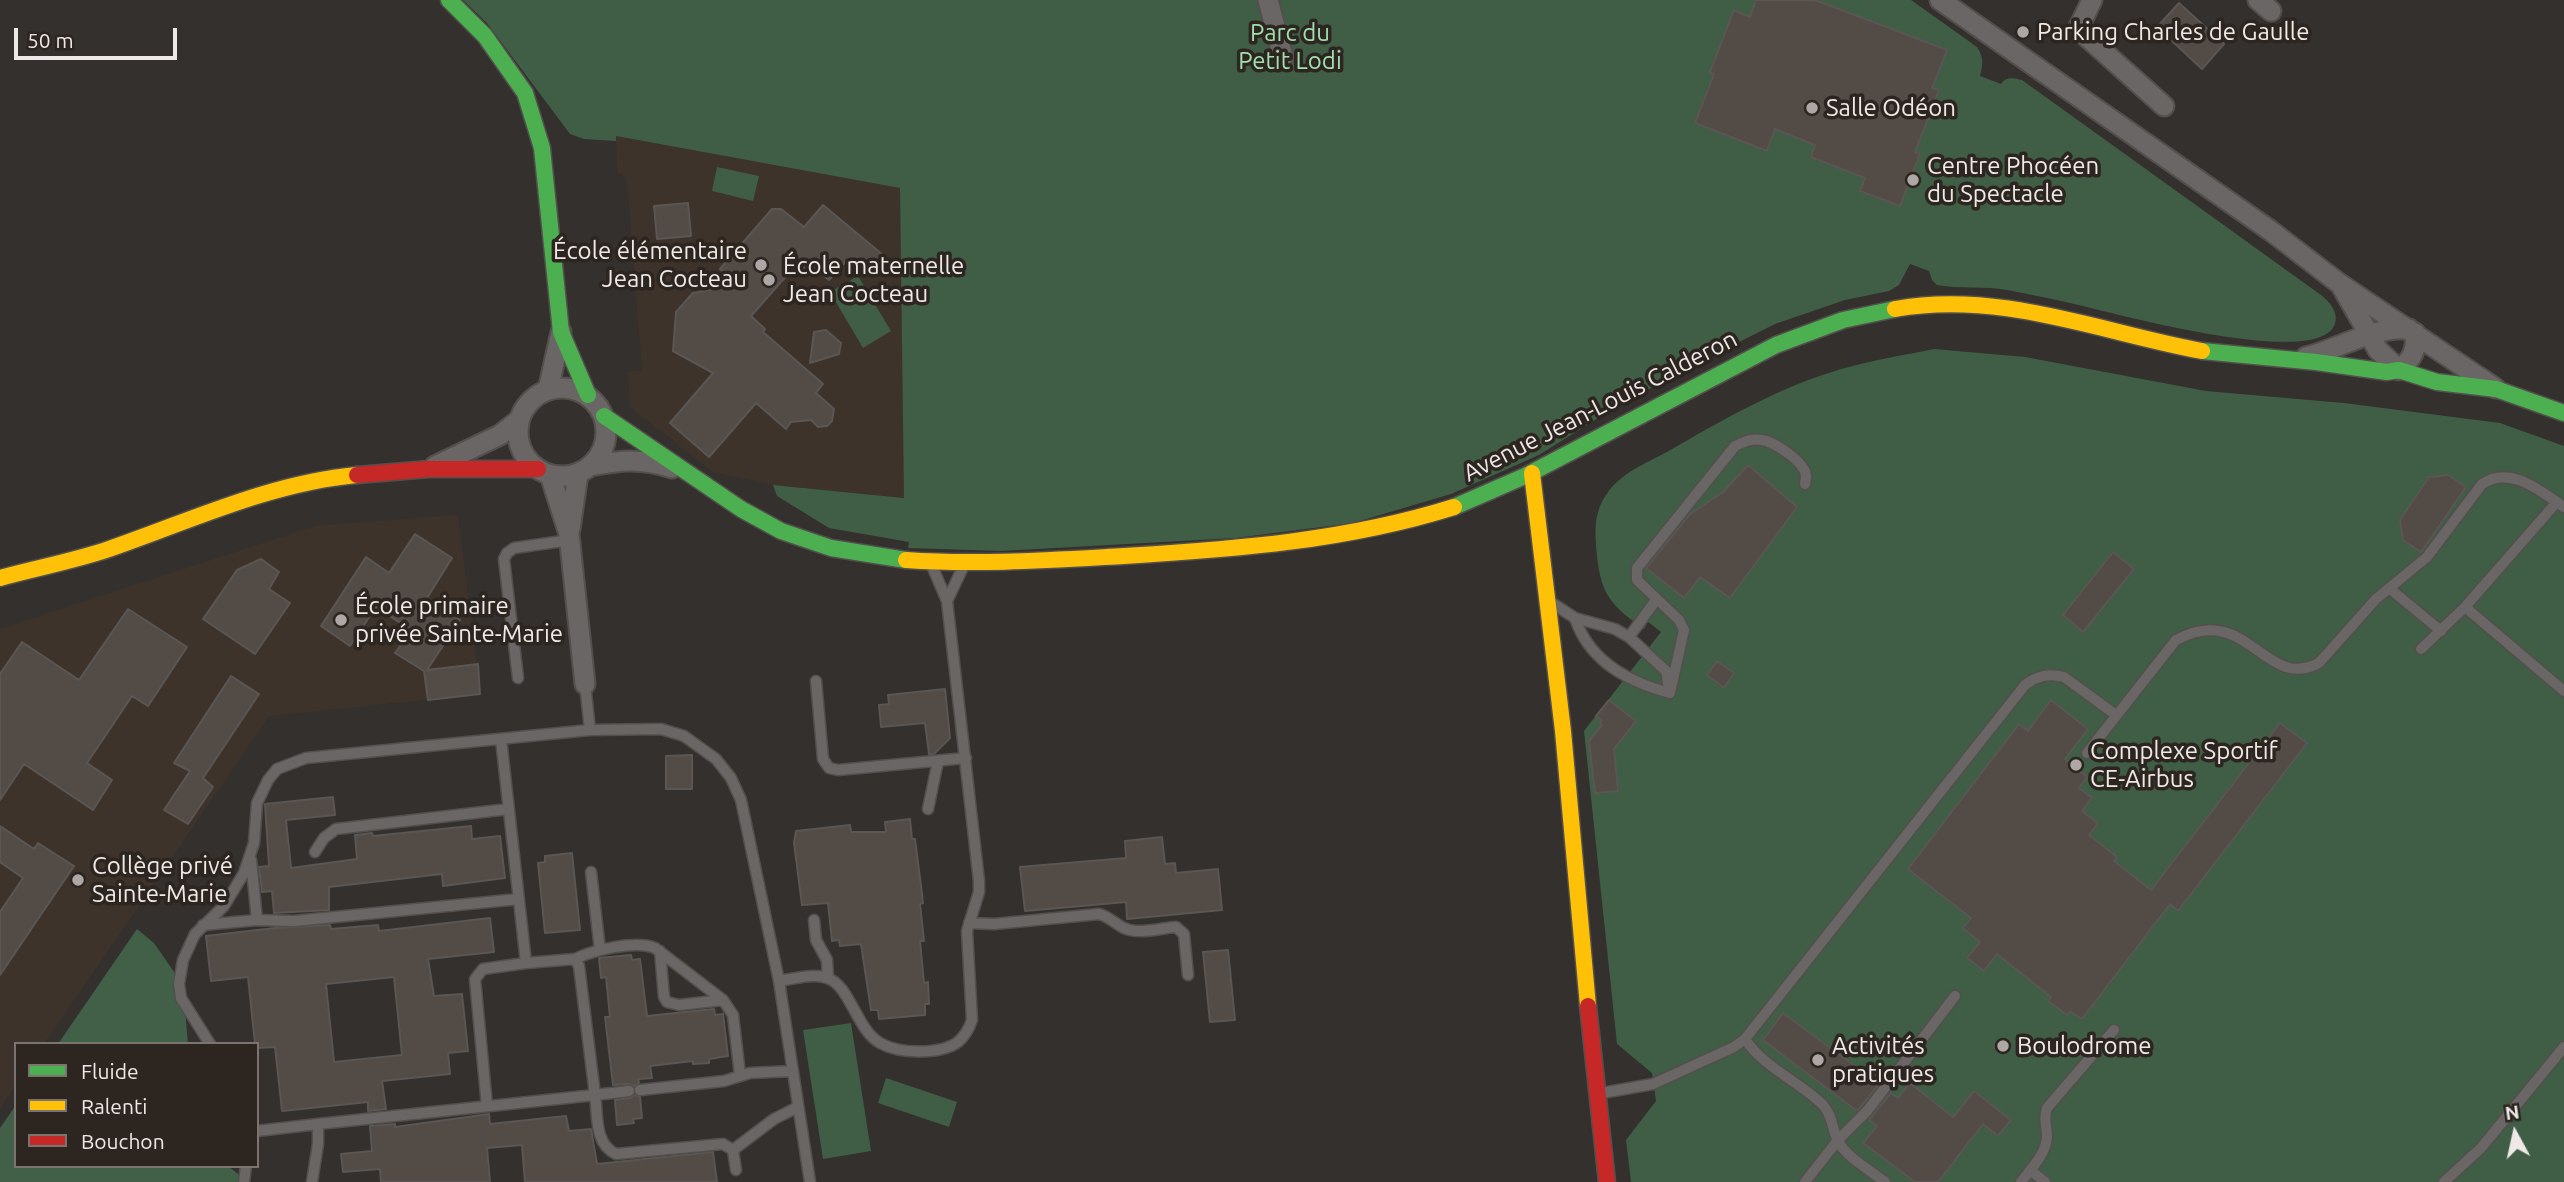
<!DOCTYPE html>
<html>
<head>
<meta charset="utf-8">
<style>
	body { margin:0 }
	#map { position:relative; width:2564px; height:1182px; overflow:hidden; background:#34302d; font-family:Ubuntu,sans-serif }
	canvas { display:block }
	.legend { position:absolute; left:14px; top:1042px; width:245px; height:126px; box-sizing:border-box; background:#2c2520; border:2px solid #7a736f; margin:0; padding:9px 12px; list-style:none; font-size:21px; color:#eee9e6 }
	.legend li { display:flex; align-items:center; gap:14px; height:35px }
	.legend b { width:35px; border:2px solid #7a736f }
	.north { position:absolute; left:2480px; top:1098px; width:70px; height:70px; -webkit-text-stroke:5px #2c2520; paint-order:stroke; rotate:352deg; font-size:19px; font-weight:700; line-height:28px; text-align:center; color:#eee9e6 }
	.north::after { content:''; display:block; margin:auto; width:24px; height:32px; background:#eee9e6; clip-path:polygon(50% 0,100% 100%,50% 72%,0 100%) }
	.scale { position:absolute; left:14px; top:28px; width:163px; height:32px; box-sizing:border-box; border:4px solid #eee9e6; border-top:0; padding-left:9px; font-size:21px; line-height:24px; white-space:nowrap; color:#eee9e6; -webkit-text-stroke:5px #2c2520; paint-order:stroke }
</style>
</head>
<body>
<div id="map">
<canvas width="2564" height="1182"></canvas>
<ul class="legend">
<li><b style="height:9px;background:#4caf50"></b>Fluide</li>
<li><b style="height:9px;background:#ffc107"></b>Ralenti</li>
<li><b style="height:9px;background:#c62828"></b>Bouchon</li>
</ul>
<div class="north">N</div>
<div class="scale">50 m</div>
</div>
<script>
const ctx = document.querySelector('canvas').getContext('2d');
ctx.lineJoin = 'round';
function fill(path, color) { ctx.fillStyle = color; ctx.fill(path, 'evenodd'); }
function stroke(path, color, width, dash) { ctx.strokeStyle = color; ctx.lineWidth = width; ctx.lineCap = dash ? 'butt' : 'round'; ctx.setLineDash(dash || []); ctx.stroke(path); }
function label(font, color, halo, rows, align = 'center') {
  ctx.font = font + ' Ubuntu,sans-serif'; ctx.lineWidth = 7; ctx.setLineDash([]); ctx.textBaseline = 'middle'; ctx.strokeStyle = halo; ctx.fillStyle = color; for (const [text, x, y, turn = 0] of rows) {
    ctx.save(); ctx.translate(x, y); ctx.rotate((+turn || 0) * Math.PI / 180); ctx.textAlign = isNaN(turn) ? turn : align; if (halo) ctx.strokeText(text, 0, 0); ctx.fillText(text, 0, 0); ctx.restore();
  }
}
fill(new Path2D(`
	M 616,136 L 901,188 L 905,498 L 773,485 L 713,472 L 630,407 L 628,372 L 642,370 L 627,178 L 617,172 Z
	M 458,515 L 480,694 L 269,716 L 44,1044 L 16,1044 L 16,1085 L 0,1108 L 0,629 L 315,526 Z`), '#3e332a');
fill(new Path2D(`
	M 463,0 L 1911,0 L 1977,47 C 1984,57 1983,65 1980,76 L 2001,84 C 2006,76 2014,78 2022,80 L 2321,295 C 2330,302 2340,314 2334,326 C 2313,369 2110,312 2070,303 C 2049,298 2028,294 2007,290 C 1984,286 1960,289 1937,285 L 1932,280 L 1929,271 L 1910,264 L 1899,285 L 1889,291 L 1845,300 L 1775,324 L 1691,366 L 1606,413 L 1539,455 L 1451,494 L 1353,523 L 1235,538 L 1001,551 L 908,548 L 909,542 L 829,528 L 777,496 L 773,485 L 904,498 L 900,188 L 616,136 L 616,141 L 584,139 L 570,134 L 487,23 Z
	M 717,167 L 759,176 L 753,201 L 712,191 Z
	M 858,276 L 891,331 L 863,348 L 830,292 Z
	M 1934,349 L 2025,357 L 2206,391 L 2344,403 L 2500,423 L 2564,446 L 2564,1182 L 1631,1182 L 1626,1140 L 1656,1101 L 1652,1073 L 1617,1044 L 1584,731 L 1661,632 L 1648,622 L 1644,629 C 1613,607 1601,596 1597,556 C 1595,534 1593,514 1606,495 C 1619,474 1646,463 1667,452 C 1722,420 1783,385 1845,368 C 1874,360 1904,355 1934,349 Z
	M 851,1023 L 871,1151 L 823,1159 L 803,1030 Z
	M 886,1078 L 957,1102 L 949,1127 L 878,1103 Z`), '#405d46');
fill(new Path2D(`
	M 137,929 L 154,943 L 183,985 L 188,1044 L 58,1044 Z
	M 16,1105 L 16,1166 L 228,1166 L 248,1182 L 0,1182 L 0,1128 Z`), '#416047');
const building = new Path2D(`
	M 1756,0 L 1815,0 L 1947,50 L 1932,88 L 1939,90 L 1915,152 L 1920,154 L 1900,206 L 1860,191 L 1865,178 L 1811,157 L 1815,145 L 1775,129 L 1767,151 L 1695,123 L 1714,74 L 1710,72 L 1734,10 L 1750,17 Z
	M 2179,3 L 2224,44 L 2202,69 L 2157,27 Z
	M 688,203 L 691,236 L 657,239 L 654,206 Z
	M 823,205 L 883,255 L 883,264 L 876,272 L 865,273 L 846,261 L 829,280 L 814,268 L 803,269 L 796,265 L 751,316 L 765,329 L 763,332 L 823,384 L 816,393 L 834,409 L 832,421 L 827,426 L 818,427 L 811,420 L 791,422 L 786,429 L 756,403 L 709,457 L 670,423 L 713,373 L 673,351 L 676,312 L 693,293 L 739,285 L 720,269 L 772,209 L 781,209 L 804,227 Z
	M 826,330 L 841,343 L 839,354 L 810,363 L 814,332 Z
	M 1748,465 L 1797,507 L 1730,598 L 1700,577 L 1684,598 L 1646,568 L 1690,514 L 1722,493 Z
	M 2448,475 L 2466,487 L 2421,552 L 2403,540 L 2400,520 L 2429,477 Z
	M 415,534 L 452,558 L 427,598 L 460,620 L 427,670 L 478,664 L 480,694 L 428,700 L 424,671 L 395,653 L 411,630 L 376,607 L 350,646 L 321,626 L 366,557 L 389,573 Z
	M 2113,552 L 2134,569 L 2083,632 L 2063,615 Z
	M 261,559 L 279,572 L 269,589 L 290,603 L 255,654 L 203,619 L 237,570 Z
	M 128,609 L 187,647 L 148,706 L 132,696 L 87,763 L 112,780 L 93,810 L 24,764 L 0,800 L 0,674 L 22,642 L 79,680 Z
	M 1717,661 L 1734,673 L 1724,688 L 1707,675 Z
	M 231,676 L 259,694 L 203,778 L 213,787 L 188,824 L 164,810 L 190,771 L 174,763 Z
	M 945,689 L 950,738 L 934,754 L 929,754 L 925,723 L 881,727 L 879,705 L 889,704 L 888,695 Z
	M 1609,700 L 1636,721 L 1614,749 L 1618,791 L 1595,793 L 1589,741 L 1602,725 L 1600,723 L 1602,721 L 1596,716 Z
	M 2051,700 L 2088,729 L 2065,759 L 2087,777 L 2079,788 L 2092,798 L 2082,811 L 2098,823 L 2089,835 L 2117,857 L 2114,861 L 2151,890 L 2280,723 L 2307,743 L 2178,911 L 2170,904 L 2082,1019 L 2070,1011 L 2067,1015 L 2048,1001 L 2051,997 L 1997,954 L 1984,971 L 1967,958 L 1980,942 L 1963,928 L 1971,918 L 1908,869 L 2019,724 L 2028,731 Z
	M 692,755 L 692,789 L 666,789 L 666,756 Z
	M 333,797 L 335,815 L 286,820 L 291,868 L 357,859 L 355,835 L 372,833 L 373,836 L 471,826 L 472,839 L 500,836 L 505,878 L 443,886 L 442,874 L 329,887 L 329,910 L 274,913 L 272,891 L 262,892 L 259,867 L 269,866 L 265,804 Z
	M 910,819 L 912,839 L 915,839 L 922,894 L 923,903 L 920,904 L 924,941 L 920,941 L 924,983 L 928,982 L 929,1004 L 925,1004 L 925,1015 L 879,1019 L 878,1010 L 871,1010 L 861,944 L 840,946 L 839,940 L 832,941 L 828,903 L 802,905 L 794,843 L 796,831 L 850,825 L 851,832 L 886,832 L 885,822 Z
	M 0,826 L 34,849 L 38,843 L 74,866 L 0,975 L 0,912 L 23,878 L 0,862 Z
	M 1162,837 L 1165,864 L 1175,863 L 1176,873 L 1218,869 L 1222,910 L 1127,919 L 1126,902 L 1025,911 L 1020,867 L 1126,858 L 1125,841 Z
	M 572,853 L 580,930 L 545,933 L 538,863 L 545,862 L 545,856 Z
	M 490,918 L 494,952 L 428,959 L 434,996 L 462,994 L 468,1051 L 448,1053 L 450,1074 L 382,1081 L 386,1109 L 368,1111 L 368,1102 L 282,1111 L 275,1047 L 257,1048 L 257,1044 L 255,1044 L 248,977 L 211,981 L 206,936 L 275,928 L 330,925 L 331,929 L 378,925 L 379,931 ZM 394,977 L 402,1055 L 334,1062 L 326,984 Z
	M 1228,950 L 1235,1020 L 1210,1022 L 1203,952 Z
	M 631,955 L 632,960 L 640,959 L 647,1016 L 714,1009 L 715,1015 L 723,1014 L 728,1056 L 709,1059 L 709,1063 L 693,1064 L 693,1061 L 650,1066 L 652,1078 L 638,1079 L 639,1083 L 634,1086 L 629,1084 L 613,1085 L 605,1017 L 610,1017 L 606,977 L 601,978 L 599,958 Z
	M 1783,1013 L 1879,1084 L 1857,1111 L 1763,1040 Z
	M 1910,1083 L 1953,1117 L 1974,1091 L 2011,1120 L 1998,1136 L 1983,1124 L 1938,1182 L 1915,1182 L 1863,1143 L 1877,1126 L 1869,1120 L 1891,1093 L 1898,1098 Z
	M 635,1095 L 640,1097 L 642,1118 L 633,1119 L 634,1123 L 617,1125 L 615,1100 L 630,1098 Z
	M 489,1114 L 490,1124 L 566,1116 L 569,1131 L 591,1129 L 597,1164 L 713,1152 L 717,1182 L 525,1182 L 522,1145 L 487,1148 L 490,1182 L 381,1182 L 380,1169 L 343,1172 L 341,1154 L 372,1151 L 370,1126 L 395,1124 L 395,1127 Z`);
fill(building, '#534b46');
stroke(building, '#5a5654', 2);
const lane = new Path2D(`
	M 2389,588 L 2441,631
	M 947,601 L 965,563
	M 1552,603 L 1575,618 L 1615,629 L 1629,637 L 1666,671 L 1669,689
	M 2465,607 L 2564,691
	M 1575,618 C 1589,661 1628,682 1670,693
	M 1629,637 L 1656,600
	M 2421,649 L 2465,607 L 2557,502
	M 518,678 L 504,559 L 507,553 L 514,548 L 570,540
	M 816,681 L 823,759 L 829,768 L 838,770 L 966,758
	M 585,684 L 590,730
	M 1670,693 L 1684,630 L 1679,620 L 1637,580 L 1637,568 L 1735,446 C 1744,442 1751,438 1762,440 C 1774,442 1796,457 1803,468 C 1807,473 1806,478 1805,484
	M 2087,753 L 2176,640 C 2248,601 2264,692 2319,663 L 2376,599 L 2427,557 L 2482,484 C 2511,465 2540,491 2564,507
	M 928,809 L 938,761
	M 315,852 L 324,838 L 336,829 L 509,809
	M 591,872 L 600,950
	M 257,920 L 294,921 L 519,899
	M 814,920 L 816,940 L 827,960 L 828,978
	M 969,923 L 994,924 L 1099,914 C 1110,917 1115,924 1124,928 C 1138,935 1161,928 1176,927 L 1184,934 L 1188,975
	M 203,925 L 257,920 L 251,860
	M 660,951 L 664,997 L 667,1002 L 679,1005 L 723,1000
	M 575,959 C 593,950 636,940 655,948 L 723,1000 L 733,1015 L 740,1075
	M 779,981 C 793,979 813,973 827,978 C 850,985 856,1029 880,1043 C 899,1054 940,1055 958,1042 C 966,1035 969,1029 972,1020 L 967,931 L 979,892 L 979,881 L 947,601 L 932,566
	M 1745,1039 C 1764,1068 1799,1081 1823,1105 C 1832,1115 1832,1127 1837,1139 C 1845,1157 1870,1170 1885,1182
	M 210,1044 L 181,998 L 179,984 L 183,960 L 195,934 L 224,906 L 244,873 L 254,843 L 257,803 L 268,780 L 277,769 L 306,758 L 590,730 L 661,729 L 684,736 L 716,759 L 731,778 L 741,800 L 779,981 L 810,1182
	M 640,1090 L 724,1081 L 750,1073 L 793,1071
	M 629,1091 L 595,1095 C 598,1115 594,1144 616,1154 L 723,1144 L 733,1150 L 736,1170
	M 1596,1094 L 1653,1084 L 1734,1047 L 1745,1039 L 2025,685 C 2037,676 2048,673 2064,677 L 2116,715
	M 487,1106 L 475,979 L 483,969 L 526,963
	M 257,1131 L 318,1124
	M 733,1150 L 774,1119 L 798,1107
	M 2030,1170 L 2045,1182
	M 244,1182 L 246,1166
	M 312,1182 L 318,1144 L 318,1124 L 595,1095 L 579,966 L 575,959 L 526,963 L 501,739
	M 1805,1182 L 1838,1140 L 1868,1110 L 1955,996
	M 2021,1182 C 2031,1169 2046,1154 2047,1137 C 2047,1126 2043,1118 2047,1108 L 2114,1030
	M 2444,1182 L 2481,1148 L 2564,1047`);
const street = new Path2D(`
	M 1268,0 L 1283,57
	M 1940,0 L 2271,231 L 2340,284 L 2495,388
	M 2092,0 L 2078,29 L 2164,106
	M 2258,0 L 2271,11
	M 2342,287 L 2378,350 L 2399,370 C 2412,360 2417,350 2415,333
	M 2306,357 C 2342,348 2371,327 2409,329
	M518 432a44 44 0 1 1 88 0a44 44 0 1 1-88 0Z
	M 548,390 L 561,332
	M 435,466 L 500,435 L 519,420
	M 590,466 C 622,460 641,458 672,468
	M 550,475 L 569,534 L 585,684
	M 570,529 L 578,474`);
const fast = new Path2D(`
	M 449,0 L 485,36 L 525,93 L 542,148 L 561,332 L 588,395
	M 2202,351 L 2316,362 L 2387,372 L 2399,370 L 2437,382 L 2496,389 L 2564,413
	M 604,416 L 741,509 L 781,531 L 831,548 L 906,560
	M 1454,507 L 1525,476 L 1776,345 L 1843,320 L 1895,309`);
const slow = new Path2D(`
	M 1895,309 C 2000,290 2100,332 2202,351
	M 1532,473 L 1563,731 L 1588,1006
	M 906,560 C 978,565 1051,560 1124,556 C 1236,549 1346,541 1454,507
	M 0,578 C 36,568 74,561 109,549 C 190,521 270,483 357,475`);
const jam = new Path2D(`
	M 357,475 L 429,469 L 538,469
	M 1588,1006 L 1607,1182`);
stroke(lane, '#524f4c', 13);
stroke(street, '#524f4c', 23);
stroke(fast, '#524f4c', 19);
stroke(slow, '#524f4c', 19);
stroke(jam, '#524f4c', 19);
stroke(lane, '#6a6665', 10);
stroke(street, '#6a6665', 19);
stroke(fast, '#4caf50', 16);
stroke(slow, '#ffc107', 16);
stroke(jam, '#c62828', 16);
for (const [x, y, r, color] of [
	[2023,32,7,"#ada8a5"],
	[1812,108,7,"#ada8a5"],
	[1913,180,7,"#ada8a5"],
	[761,265,7,"#ada8a5"],
	[769,280,7,"#ada8a5"],
	[341,620,7,"#ada8a5"],
	[2076,765,7,"#ada8a5"],
	[78,880,7,"#ada8a5"],
	[2003,1046,7,"#ada8a5"],
	[1818,1060,7,"#ada8a5"]
]) { const dot = new Path2D(); dot.arc(x, y, r, 0, 2 * Math.PI); ctx.fillStyle = color; ctx.fill(dot); stroke(dot, '#2c2520', 2.5); }
label('24px', '#eee9e6', '#2c2520', [
	["Parking Charles de Gaulle",2037,32],
	["Salle Odéon",1826,108],
	["Centre Phocéen",1927,166],
	["du Spectacle",1927,194],
	["École élémentaire",747,251,"right"],
	["Jean Cocteau",747,279,"right"],
	["École maternelle",783,266],
	["Jean Cocteau",783,294],
	["École primaire",355,606],
	["privée Sainte-Marie",355,634],
	["Complexe Sportif",2090,751],
	["CE-Airbus",2090,779],
	["Collège privé",92,866],
	["Sainte-Marie",92,894],
	["Activités",1832,1046],
	["pratiques",1832,1074],
	["Boulodrome",2017,1046]
], 'left');
label('24px', '#a1dfae', '#2c2520', [
	["Parc du",1290,33],
	["Petit Lodi",1290,61]
]);
label('24px', '#eee9e6', '#2c2520', [
	["Avenue Jean-Louis Calderon",1600,406,-27]
]);
</script>
</body>
</html>
